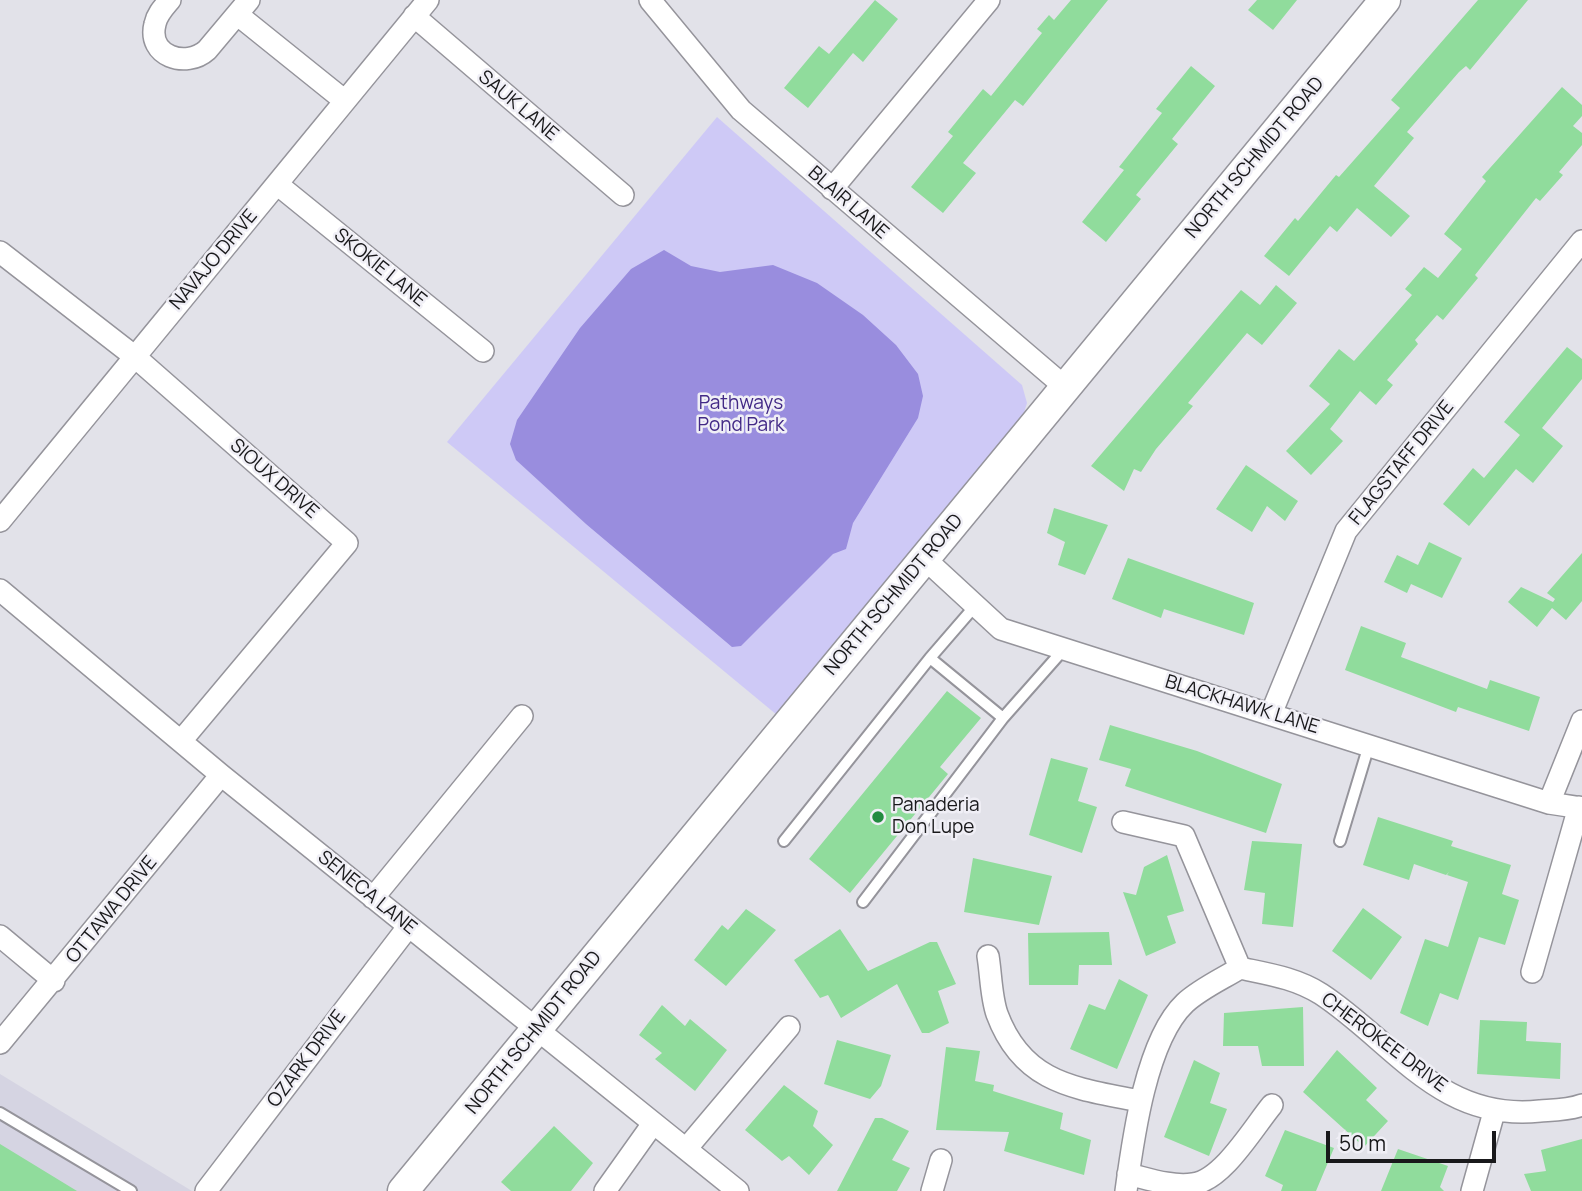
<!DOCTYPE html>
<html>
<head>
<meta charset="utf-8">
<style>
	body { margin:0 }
	#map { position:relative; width:1582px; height:1191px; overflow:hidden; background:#e2e2e9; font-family:Manrope,sans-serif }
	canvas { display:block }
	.scale { position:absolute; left:1326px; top:1131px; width:170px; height:32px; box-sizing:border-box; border:4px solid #19191b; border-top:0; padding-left:9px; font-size:21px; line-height:24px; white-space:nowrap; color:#19191b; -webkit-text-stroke:5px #f0eff6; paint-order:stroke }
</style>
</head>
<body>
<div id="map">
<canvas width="1582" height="1191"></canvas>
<div class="scale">50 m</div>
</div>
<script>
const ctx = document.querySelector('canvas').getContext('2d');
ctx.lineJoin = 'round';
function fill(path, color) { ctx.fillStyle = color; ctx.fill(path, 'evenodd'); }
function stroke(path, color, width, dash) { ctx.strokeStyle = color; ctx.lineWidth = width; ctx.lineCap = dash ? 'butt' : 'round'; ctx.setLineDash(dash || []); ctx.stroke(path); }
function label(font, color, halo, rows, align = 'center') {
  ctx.font = font + ' Manrope,sans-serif'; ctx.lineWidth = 5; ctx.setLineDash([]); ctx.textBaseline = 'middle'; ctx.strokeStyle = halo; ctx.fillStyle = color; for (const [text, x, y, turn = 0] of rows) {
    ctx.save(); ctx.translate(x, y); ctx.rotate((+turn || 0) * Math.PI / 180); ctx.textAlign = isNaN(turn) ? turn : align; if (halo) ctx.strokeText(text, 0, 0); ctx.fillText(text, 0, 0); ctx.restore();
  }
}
fill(new Path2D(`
	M 0,1074 L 192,1191 L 0,1191 Z`), '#d5d4e2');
fill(new Path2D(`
	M 717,117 L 1022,385 L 1027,403 L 1023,416 L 777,715 L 447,442 Z`), '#cec9f6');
fill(new Path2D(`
	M 664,250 L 691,266 L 720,272 L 773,265 L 817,283 L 863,315 L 896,345 L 918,374 L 923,396 L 918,418 L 853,523 L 846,549 L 833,554 L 741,646 L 732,647 L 586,524 L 516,460 L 510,444 L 517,420 L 580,328 L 631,269 Z`), '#998dde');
fill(new Path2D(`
	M 875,0 L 898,19 L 863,62 L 853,53 L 808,108 L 784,88 L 819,46 L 829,54 Z
	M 1071,0 L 1108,0 L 1023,106 L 1015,100 L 963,163 L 976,173 L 943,213 L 911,187 L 953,136 L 948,132 L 983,89 L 991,96 L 1042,33 L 1037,29 L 1049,15 L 1054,20 Z
	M 1257,0 L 1297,0 L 1273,30 L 1248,10 Z
	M 1478,0 L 1528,0 L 1470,70 L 1466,66 L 1459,72 L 1407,132 L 1414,138 L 1374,186 L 1410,216 L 1391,237 L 1357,208 L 1337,232 L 1330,226 L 1289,276 L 1264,256 L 1295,218 L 1298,221 L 1336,175 L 1339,177 L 1400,108 L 1391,100 Z
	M 1191,66 L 1215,86 L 1172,139 L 1178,144 L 1136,195 L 1141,199 L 1106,242 L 1082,222 L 1124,170 L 1119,167 L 1162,113 L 1156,109 Z
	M 1562,87 L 1582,105 L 1582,116 L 1573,126 L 1582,133 L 1582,145 L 1559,172 L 1563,175 L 1540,201 L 1536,198 L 1475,275 L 1478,278 L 1443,320 L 1437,315 L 1415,340 L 1418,344 L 1387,380 L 1393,385 L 1376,405 L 1360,391 L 1330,429 L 1343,441 L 1311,475 L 1286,451 L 1330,404 L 1309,386 L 1339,349 L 1354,361 L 1412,295 L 1405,289 L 1424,267 L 1438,278 L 1462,249 L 1444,234 L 1486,181 L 1482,177 Z
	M 1276,285 L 1297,303 L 1262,345 L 1247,333 L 1188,403 L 1193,406 L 1156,449 L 1141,472 L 1134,469 L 1124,491 L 1091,466 L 1241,290 L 1260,305 Z
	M 1567,347 L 1582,359 L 1582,379 L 1542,428 L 1563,446 L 1533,483 L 1516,469 L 1469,526 L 1443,504 L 1473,468 L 1484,478 L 1520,435 L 1504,422 Z
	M 1246,465 L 1298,501 L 1285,521 L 1267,506 L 1252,532 L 1216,509 Z
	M 1054,508 L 1108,525 L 1085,575 L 1058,565 L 1065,542 L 1047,533 Z
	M 1429,542 L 1462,558 L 1442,598 L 1411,584 L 1407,593 L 1384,582 L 1397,555 L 1418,565 Z
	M 1582,553 L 1582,601 L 1566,620 L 1552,608 L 1537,627 L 1508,602 L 1521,587 L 1553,602 L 1555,599 L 1547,593 Z
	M 1128,558 L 1254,603 L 1244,635 L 1164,609 L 1161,618 L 1112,599 Z
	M 1361,626 L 1406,643 L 1401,657 L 1487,689 L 1490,680 L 1540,697 L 1529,731 L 1458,707 L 1456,712 L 1345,670 Z
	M 947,691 L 981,718 L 940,767 L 948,774 L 850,893 L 809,859 Z
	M 1110,725 L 1197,751 L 1282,784 L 1266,833 L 1125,786 L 1131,769 L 1099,760 Z
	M 1051,758 L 1088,768 L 1078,801 L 1097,807 L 1082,853 L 1029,835 Z
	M 1378,817 L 1453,841 L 1451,846 L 1511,865 L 1502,894 L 1519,900 L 1505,945 L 1479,937 L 1458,1000 L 1440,993 L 1428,1026 L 1400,1013 L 1425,939 L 1448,947 L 1468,882 L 1447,875 L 1449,872 L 1446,875 L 1414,864 L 1409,880 L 1363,865 Z
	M 1252,841 L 1302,844 L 1293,927 L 1262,924 L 1265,893 L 1244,890 Z
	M 1167,855 L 1184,911 L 1167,916 L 1176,943 L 1146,956 L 1123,892 L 1136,895 L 1144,867 Z
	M 973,858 L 1052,876 L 1039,925 L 964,912 Z
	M 1363,908 L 1402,937 L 1371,980 L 1332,951 Z
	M 746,909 L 776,930 L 726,986 L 694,960 L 722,925 L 728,930 Z
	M 840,929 L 868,971 L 930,942 L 937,942 L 956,984 L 938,991 L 949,1023 L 929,1033 L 922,1033 L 897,984 L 841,1018 L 828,995 L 820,998 L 794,960 Z
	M 1109,932 L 1112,965 L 1079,965 L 1078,985 L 1029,985 L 1028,933 Z
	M 1119,979 L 1148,995 L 1117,1069 L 1070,1049 L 1089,1004 L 1105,1010 Z
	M 662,1005 L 685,1026 L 690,1019 L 727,1050 L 695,1091 L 655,1059 L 662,1053 L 639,1035 Z
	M 1303,1007 L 1304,1066 L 1262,1066 L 1258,1046 L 1223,1046 L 1224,1013 Z
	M 1480,1020 L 1527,1022 L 1526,1041 L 1561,1043 L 1560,1079 L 1477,1074 Z
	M 837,1040 L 891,1055 L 881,1086 L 870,1099 L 824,1084 Z
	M 946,1047 L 980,1051 L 975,1081 L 994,1085 L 993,1091 L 1063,1113 L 1060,1129 L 1091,1140 L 1084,1175 L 1004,1151 L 1009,1132 L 936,1130 Z
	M 1337,1050 L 1377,1088 L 1366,1100 L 1388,1121 L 1364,1147 L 1303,1092 Z
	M 1194,1060 L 1220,1073 L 1210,1103 L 1227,1109 L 1209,1156 L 1164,1137 Z
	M 784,1085 L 818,1111 L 813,1126 L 833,1145 L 809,1175 L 789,1156 L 782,1161 L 745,1130 Z
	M 875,1118 L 882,1118 L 909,1131 L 892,1160 L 910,1168 L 897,1191 L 837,1191 Z
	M 554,1126 L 593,1163 L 571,1191 L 511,1191 L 501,1182 Z
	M 1285,1130 L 1334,1148 L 1316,1191 L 1281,1191 L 1283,1185 L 1265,1176 Z
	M 1582,1139 L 1582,1191 L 1531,1191 L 1524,1174 L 1546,1171 L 1541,1150 Z
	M 0,1144 L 77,1191 L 0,1191 Z
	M 1398,1149 L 1448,1166 L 1440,1187 L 1444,1191 L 1381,1191 Z`), '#90dc9c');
const lane = new Path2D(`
	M 975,606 L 930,658 L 1003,718 L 1064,649
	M 784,841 L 930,658
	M 1340,841 L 1369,745
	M 863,902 L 1003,718
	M 0,1113 L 131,1191`);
const street = new Path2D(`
	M 170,0 C 164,7 157,14 155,24 C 147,56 186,69 207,50 L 249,0
	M 650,0 L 741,110 L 1065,387
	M 238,15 L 345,101
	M 414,16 L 623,195
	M 277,184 L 483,351
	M 832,189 L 989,0
	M 0,252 L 134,356 L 347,543 L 181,741
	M 0,521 L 428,0
	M 925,559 L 1001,629 L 1549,803 L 1582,808
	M 0,590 L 221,775 L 738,1191
	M 1271,714 L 1346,531 L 1582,241
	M 1549,803 L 1582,721
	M 1123,822 L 1184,836 L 1240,968
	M 373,898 L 522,716
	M 0,936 L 54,981
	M 988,956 C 991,974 991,997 997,1014 C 1023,1084 1075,1088 1139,1101
	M 1532,972 L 1579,807
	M 0,1043 L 221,775
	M 686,1149 L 789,1027
	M 1128,1174 C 1149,1179 1171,1187 1193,1184 C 1223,1180 1253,1128 1272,1105
	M 206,1191 L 408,927
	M 605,1191 L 652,1125
	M 932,1191 L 941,1160
	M 1126,1191 C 1133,1139 1146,1040 1185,1003 C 1200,989 1222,979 1240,968 C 1268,974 1296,978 1321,994 C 1394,1042 1440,1122 1540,1111 C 1554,1110 1569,1110 1582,1105
	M 1472,1191 L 1494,1112`);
const secondary = new Path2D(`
	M 403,1191 L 1385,0`);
stroke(lane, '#95949b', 14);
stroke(street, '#95949b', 24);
stroke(secondary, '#95949b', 33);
stroke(lane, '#fff', 10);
stroke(street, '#fff', 21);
stroke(secondary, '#fff', 30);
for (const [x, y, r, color] of [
	[878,817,7,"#238b40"]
]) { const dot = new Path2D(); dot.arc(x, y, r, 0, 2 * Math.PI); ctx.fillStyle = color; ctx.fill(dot); stroke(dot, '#f0eff6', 2.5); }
label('19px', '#19191b', '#f0eff6', [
	["SAUK LANE",518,106,40],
	["NORTH SCHMIDT ROAD",1255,158,-50],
	["BLAIR LANE",848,203,41],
	["NAVAJO DRIVE",214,260,-50],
	["SKOKIE LANE",380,268,39],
	["FLAGSTAFF DRIVE",1402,463,-51],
	["SIOUX DRIVE",274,479,41],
	["NORTH SCHMIDT ROAD",894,595,-50],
	["BLACKHAWK LANE",1242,705,17],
	["SENECA LANE",367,893,39],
	["OTTAWA DRIVE",112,910,-51],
	["NORTH SCHMIDT ROAD",534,1033,-51],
	["CHEROKEE DRIVE",1384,1043,37],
	["OZARK DRIVE",307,1059,-53]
]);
label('19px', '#422986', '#f0eff6', [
	["Pathways",741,404],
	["Pond Park",741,426]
]);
label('19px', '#19191b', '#f0eff6', [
	["Panaderia",892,806],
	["Don Lupe",892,828]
], 'left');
</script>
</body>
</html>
